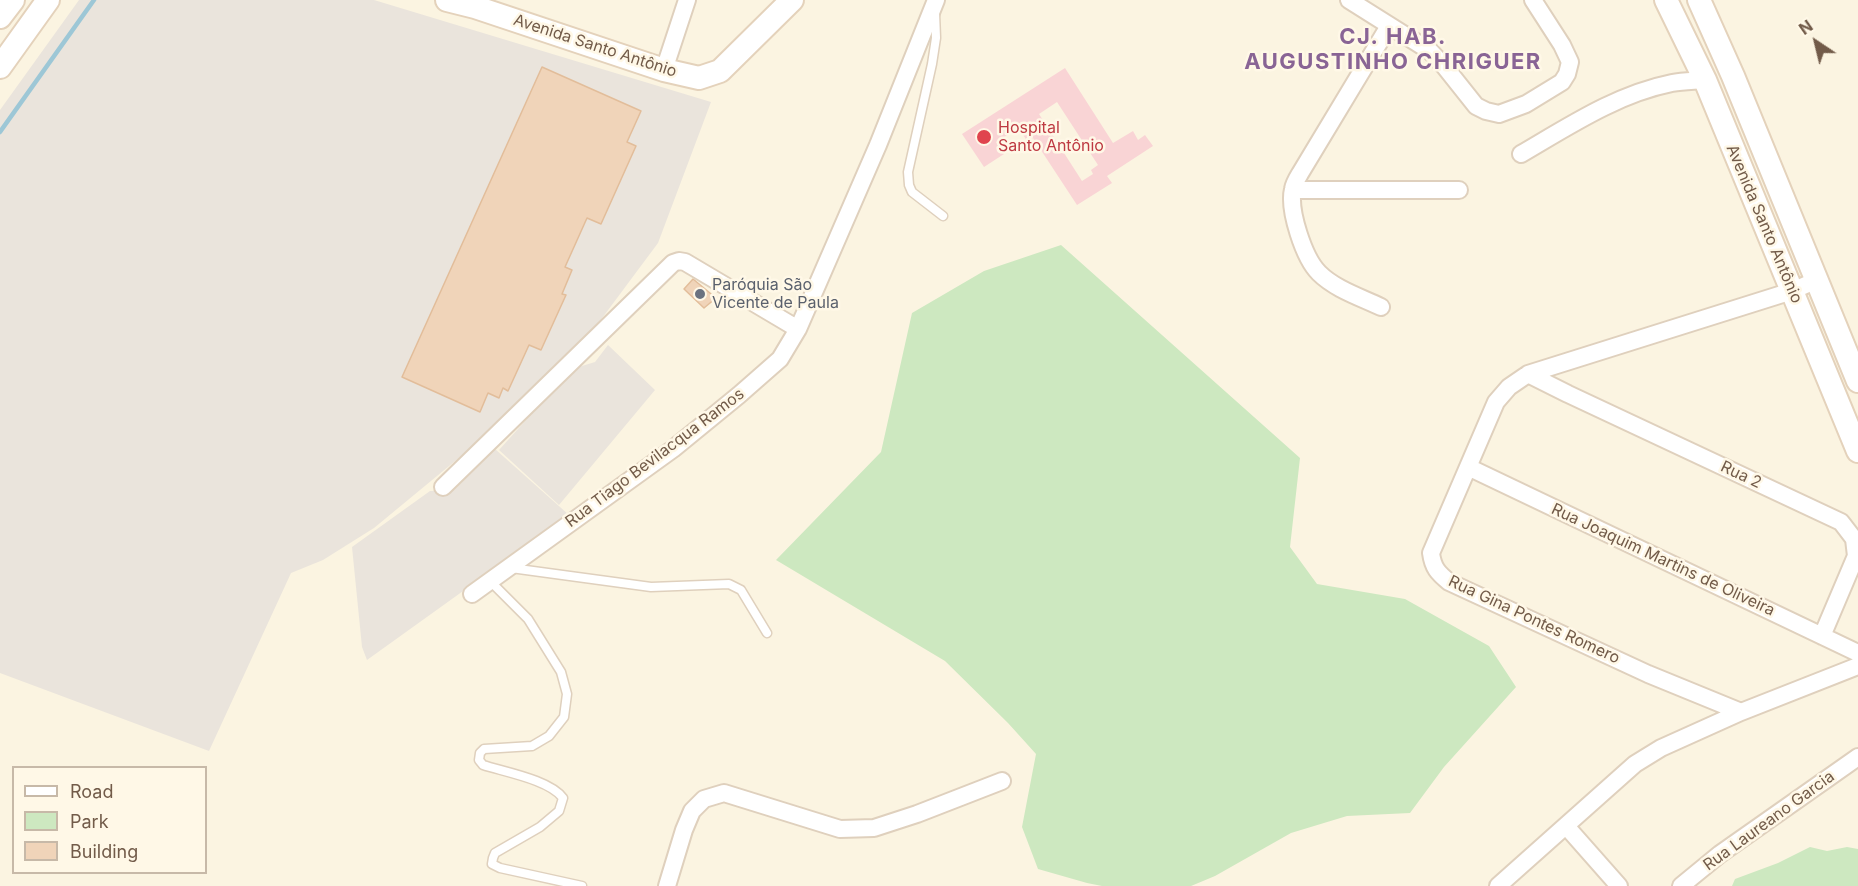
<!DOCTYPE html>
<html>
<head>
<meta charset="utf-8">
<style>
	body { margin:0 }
	#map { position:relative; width:1858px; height:886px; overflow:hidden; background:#fbf4e1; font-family:Inter,sans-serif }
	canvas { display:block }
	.legend { position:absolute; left:12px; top:766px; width:195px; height:108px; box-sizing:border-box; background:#fff8e7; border:2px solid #c7b9a8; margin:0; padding:8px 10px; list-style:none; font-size:18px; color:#725b49 }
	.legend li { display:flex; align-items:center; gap:12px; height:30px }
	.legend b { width:30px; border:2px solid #c7b9a8 }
	.north { position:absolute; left:1786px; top:12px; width:60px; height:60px; -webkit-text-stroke:4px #fff8e7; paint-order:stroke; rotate:325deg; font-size:16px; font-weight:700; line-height:24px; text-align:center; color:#725b49 }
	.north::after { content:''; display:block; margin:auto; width:21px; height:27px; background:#725b49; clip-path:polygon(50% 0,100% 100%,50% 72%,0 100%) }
</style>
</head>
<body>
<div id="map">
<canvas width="1858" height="886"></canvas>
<ul class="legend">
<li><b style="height:8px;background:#fff"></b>Road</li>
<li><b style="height:16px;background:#cde8c0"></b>Park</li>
<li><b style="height:16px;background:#f0d4b9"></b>Building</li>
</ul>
<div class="north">N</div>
</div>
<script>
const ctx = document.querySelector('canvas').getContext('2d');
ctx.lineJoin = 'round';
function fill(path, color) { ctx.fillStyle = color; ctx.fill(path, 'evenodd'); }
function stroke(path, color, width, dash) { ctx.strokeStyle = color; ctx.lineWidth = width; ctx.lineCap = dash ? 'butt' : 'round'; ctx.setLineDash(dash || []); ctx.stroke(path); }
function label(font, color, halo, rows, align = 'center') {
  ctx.font = font + ' Inter,sans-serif'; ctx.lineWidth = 5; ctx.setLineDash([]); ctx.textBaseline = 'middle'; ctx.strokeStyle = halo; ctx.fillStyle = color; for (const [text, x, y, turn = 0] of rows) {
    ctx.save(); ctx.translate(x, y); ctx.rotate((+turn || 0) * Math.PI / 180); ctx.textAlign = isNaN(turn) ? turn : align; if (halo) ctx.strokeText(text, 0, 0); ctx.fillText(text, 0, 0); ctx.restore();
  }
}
fill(new Path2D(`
	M 79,0 L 374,0 L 711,102 L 658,243 L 588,337 L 506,419 L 374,528 L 323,560 L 291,573 L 209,751 L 0,673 L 0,110 Z
	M 608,345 L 655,390 L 559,505 L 499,450 L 572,369 L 595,362 Z
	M 495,449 L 569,515 L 367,660 L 362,647 L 352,547 L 430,491 L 454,490 Z`), '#eae4dc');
fill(new Path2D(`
	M 1065,68 L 1113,143 L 1133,131 L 1138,140 L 1145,135 L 1153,146 L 1107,176 L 1112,183 L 1077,205 L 1033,138 L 1027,141 L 1019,128 L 996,142 L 1004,154 L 984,167 L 962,134 ZM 1057,102 L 1098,165 L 1091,170 L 1093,174 L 1082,181 L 1039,114 Z`), '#f9d4d5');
fill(new Path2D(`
	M 1061,245 L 1300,458 L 1290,547 L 1317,584 L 1405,599 L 1489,646 L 1516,687 L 1444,767 L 1410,813 L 1347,816 L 1291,833 L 1215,876 L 1191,886 L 1102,886 L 1087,883 L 1038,869 L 1022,827 L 1036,754 L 1008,723 L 945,661 L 776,560 L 881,452 L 912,313 L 984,271 Z
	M 1810,847 L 1827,851 L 1847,847 L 1858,849 L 1858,886 L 1732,886 L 1735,879 L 1778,863 Z`), '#cde8c0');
stroke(new Path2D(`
	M 0,132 L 94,0`), '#9dc7d6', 4.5);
const building = new Path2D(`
	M 542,67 L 641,111 L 627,142 L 636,146 L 601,224 L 587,218 L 565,267 L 572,270 L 562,294 L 566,295 L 541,350 L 529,345 L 508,391 L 503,388 L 499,398 L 488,393 L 480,412 L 402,377 Z
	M 693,279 L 716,298 L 704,308 L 684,289 Z`);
fill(building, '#f0d4b9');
stroke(building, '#e2bd9a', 1.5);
const service = new Path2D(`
	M 935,13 L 936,38 L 932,64 L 908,172 L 909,185 L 912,192 L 943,216
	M 511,568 L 651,587 L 729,584 L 741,590 L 767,633
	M 490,581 L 528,619 L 561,672 L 567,694 L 564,717 L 549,736 L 532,746 L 484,749 L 480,753 L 479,760 L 483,765 C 505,772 550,780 563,798 L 559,811 L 540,827 L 495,853 L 493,858 L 492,864 L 500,868 L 582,886`);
const minor = new Path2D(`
	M 1349,0 L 1430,51 L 1445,67 L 1476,106 L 1486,111 L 1499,114 L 1526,104 L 1562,82 L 1567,74 L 1570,62 L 1562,45 L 1533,0
	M 664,70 L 687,0
	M 1521,154 C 1569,126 1617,94 1672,83 C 1683,81 1694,81 1705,80
	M 1293,190 L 1459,190
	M 1817,280 L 1792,291 L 1528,374 L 1509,387 L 1496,402 L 1431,553 C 1433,568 1438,573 1449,582 L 1648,674 L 1741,712 L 1858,666
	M 1381,307 C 1360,297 1335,289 1319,273 C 1304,258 1288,210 1293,189 C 1294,183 1298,177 1301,172 L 1389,26
	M 1528,374 L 1568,394 L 1841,522 L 1854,539 L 1856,556 L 1822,636
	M 1468,467 L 1858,653
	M 443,487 L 673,263 L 679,261 L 685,262 L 798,329
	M 472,594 L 673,449 L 739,395 L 780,359 L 798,329 L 878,145 L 936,0
	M 1566,826 L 1619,886
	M 667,886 L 684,830 L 692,811 L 704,799 L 724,793 L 840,829 L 874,828 L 917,814 L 1002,781
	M 1498,886 L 1635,764 L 1661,748 L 1741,712
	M 1681,886 L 1720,854 L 1858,757`);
const secondary = new Path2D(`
	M 447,0 L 475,7 L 664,70 L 699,78 L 720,71 L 792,0
	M 1666,0 L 1705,80 L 1858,451
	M 1699,0 L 1733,76 L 1858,381
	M 0,17 L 13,0
	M 0,67 L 48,0`);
stroke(service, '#dfd0bd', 11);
stroke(minor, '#dfd0bd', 20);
stroke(secondary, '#e4d2bb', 26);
stroke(service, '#fff', 8);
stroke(minor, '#fff', 16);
stroke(secondary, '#fff', 22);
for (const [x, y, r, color] of [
	[984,137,8,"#e0444e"],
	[700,294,6,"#6b7280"]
]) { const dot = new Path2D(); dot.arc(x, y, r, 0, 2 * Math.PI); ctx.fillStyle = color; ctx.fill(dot); stroke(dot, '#fff8e7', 2); }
label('16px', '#725b49', '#fff8e7', [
	["Avenida Santo Antônio",595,46,18],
	["Avenida Santo Antônio",1764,224,67],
	["Rua Tiago Bevilacqua Ramos",655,458,-37],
	["Rua 2",1741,475,25],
	["Rua Joaquim Martins de Oliveira",1663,560,25],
	["Rua Gina Pontes Romero",1534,620,25],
	["Rua Laureano Garcia",1769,821,-36]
]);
label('16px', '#be3a42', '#fff8e7', [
	["Hospital",998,128],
	["Santo Antônio",998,146]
], 'left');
label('16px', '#5b616d', '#fff8e7', [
	["Paróquia São",712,285],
	["Vicente de Paula",712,303]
], 'left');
ctx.letterSpacing = '1.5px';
label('bold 22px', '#896495', '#fff8e7', [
	["CJ. HAB.",1393,37],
	["AUGUSTINHO CHRIGUER",1393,62]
]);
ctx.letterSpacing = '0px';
</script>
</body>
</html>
